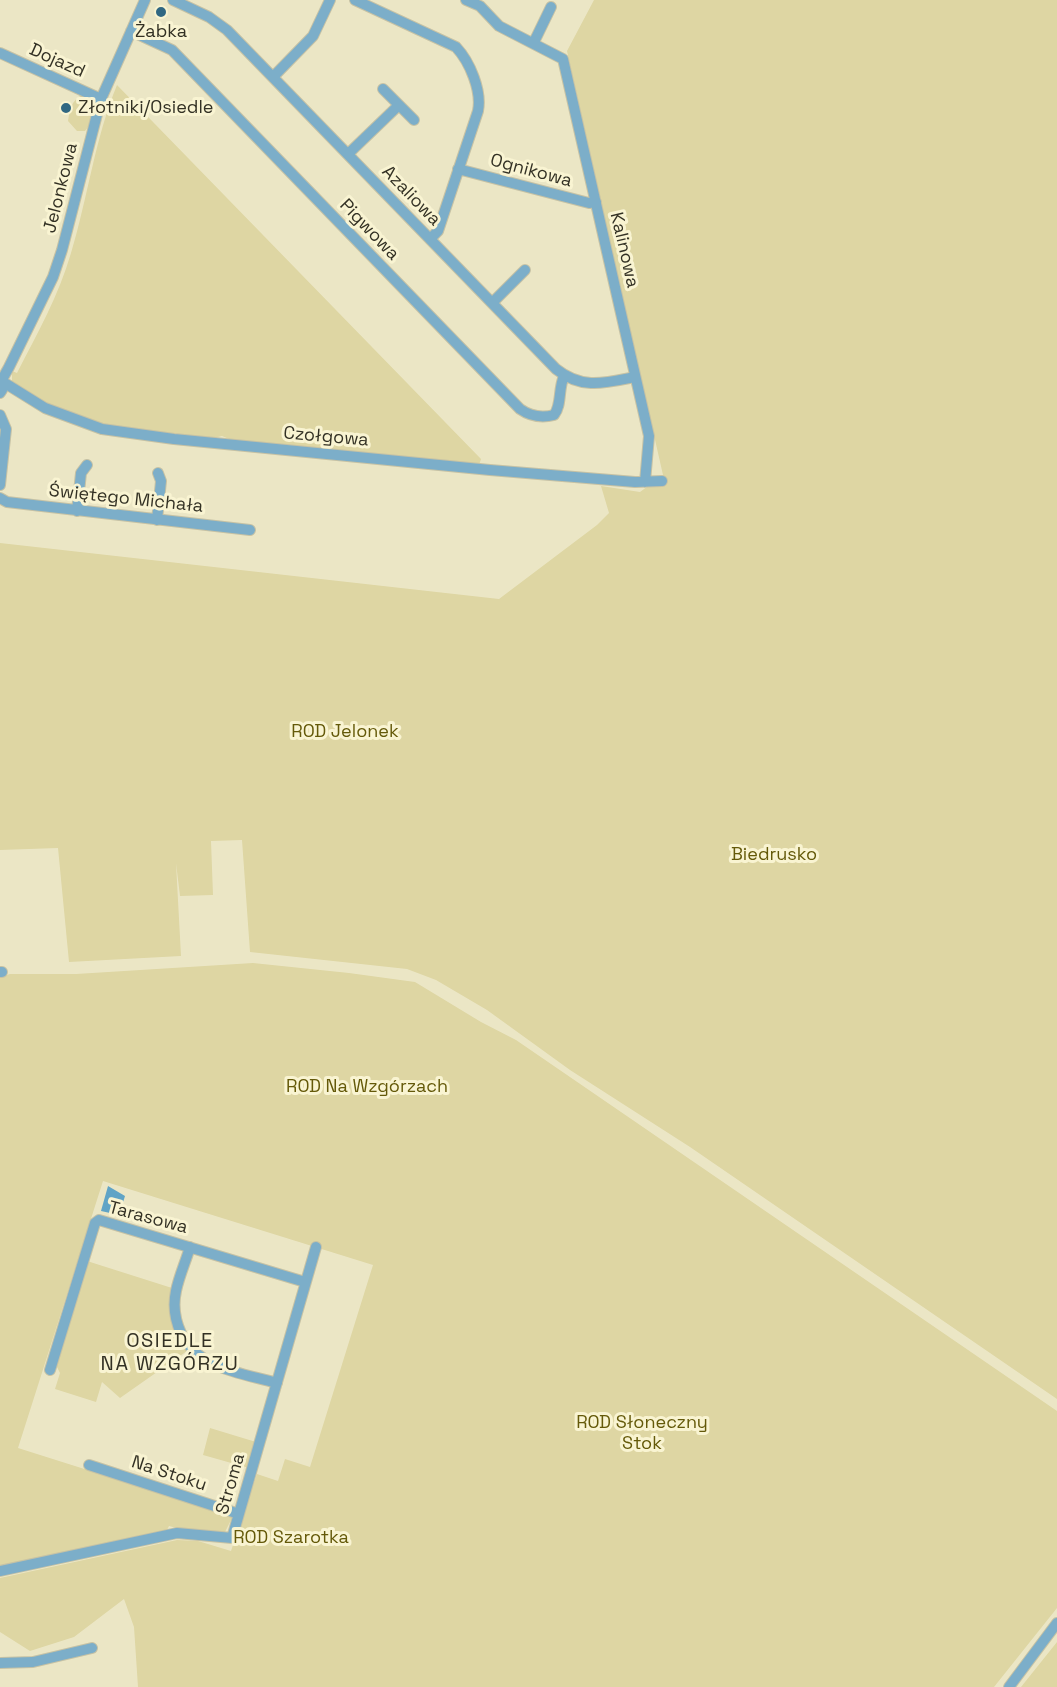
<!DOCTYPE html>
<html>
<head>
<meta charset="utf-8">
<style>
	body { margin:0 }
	canvas { display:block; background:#ebe6c5 }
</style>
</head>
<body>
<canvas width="1057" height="1687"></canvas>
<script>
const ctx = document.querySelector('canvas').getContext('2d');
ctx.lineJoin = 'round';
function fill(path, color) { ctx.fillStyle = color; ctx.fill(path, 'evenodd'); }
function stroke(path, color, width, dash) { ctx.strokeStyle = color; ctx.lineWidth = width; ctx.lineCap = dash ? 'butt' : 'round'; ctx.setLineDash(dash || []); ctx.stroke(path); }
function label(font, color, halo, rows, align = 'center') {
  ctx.font = font + ' "Space Grotesk",sans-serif'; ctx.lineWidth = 6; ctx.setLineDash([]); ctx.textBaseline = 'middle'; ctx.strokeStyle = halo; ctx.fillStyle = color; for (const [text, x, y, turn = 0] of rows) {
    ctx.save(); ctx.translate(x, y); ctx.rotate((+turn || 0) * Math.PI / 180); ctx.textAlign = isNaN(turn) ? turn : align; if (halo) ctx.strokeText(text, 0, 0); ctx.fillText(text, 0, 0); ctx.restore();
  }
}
fill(new Path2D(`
	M 594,0 L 1057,0 L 1057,1399 L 690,1147 L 570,1070 L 487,1010 L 436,980 L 407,969 L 250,952 L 242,840 L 211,841 L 213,895 L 180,896 L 176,863 L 181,956 L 69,962 L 58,848 L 0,850 L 0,543 L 499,599 L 597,525 L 609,513 L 601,486 L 640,492 L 663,475 L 567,51 Z
	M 117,85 L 481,459 L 479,465 L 236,442 L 222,436 L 214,438 L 104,426 L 66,414 L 12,383 L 12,371 L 17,373 C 37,334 59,295 71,253 C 88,197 95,138 117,85 Z
	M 82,95 C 83,95 91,99 92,100 C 98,107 91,125 85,131 L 77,131 L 68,121 C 70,109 71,101 82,95 Z
	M 253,963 L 349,973 L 415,982 L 481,1022 L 516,1040 L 1057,1411 L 1057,1608 L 994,1687 L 138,1687 L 134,1627 L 124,1599 L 74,1637 L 30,1651 L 0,1632 L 0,1578 L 177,1540 L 198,1541 L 231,1551 L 257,1474 L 278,1481 L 285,1459 L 310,1467 L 373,1265 L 103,1181 L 18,1448 L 233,1516 L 225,1532 L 180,1529 L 169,1526 L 167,1530 L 0,1566 L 0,977 L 10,974 L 76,974 Z
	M 87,1261 L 172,1288 L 175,1331 L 187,1351 L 120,1398 L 102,1382 L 96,1402 L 55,1389 L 60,1373 L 55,1363 Z
	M 210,1428 L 256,1442 L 249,1468 L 203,1455 Z
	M 1057,1642 L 1057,1687 L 1021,1687 Z`), '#ded6a3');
fill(new Path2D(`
	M 108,1186 L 125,1196 L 119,1215 L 101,1211 Z`), '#60a4c6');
const minor = new Path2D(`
	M 173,0 L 209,17 L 227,30 L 556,369 C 582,390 605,383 635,377
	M 355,0 L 456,47 C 470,62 482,91 478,111 L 438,231 L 430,239
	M 466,0 L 480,6 L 499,26 L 563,59 L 649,436 L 645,482
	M 131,31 L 172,50 L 520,409 C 530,416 542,418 554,415 C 562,405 558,389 564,376
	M 534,42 L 551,7
	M 0,53 L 101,99
	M 273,77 L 313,36 L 330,0
	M 383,89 L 414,120
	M 348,154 L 399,105
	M 458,169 L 589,203 L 596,202
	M 492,303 L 525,270
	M 0,379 L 4,376 L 9,367 L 53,277 L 62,250 L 101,99 L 145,0
	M 0,380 L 45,408 L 102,429 L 174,439 L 490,470 L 635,482 L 662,481
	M 0,384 L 2,390 L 0,393
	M 0,415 L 6,429 L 0,485
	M 0,498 L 7,502 L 250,530
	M 77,511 L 81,473 L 87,465
	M 157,520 L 161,481 L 158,473
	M 0,972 L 2,972
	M 190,1247 C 186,1261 179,1276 176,1291 C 173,1305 175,1320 181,1333 C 198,1369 242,1373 277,1383
	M 50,1370 L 95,1223 L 99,1220 L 305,1282
	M 89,1465 L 239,1514
	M 0,1571 L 177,1533 L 232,1538 L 316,1247
	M 0,1663 L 33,1662 L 92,1648
	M 1009,1687 L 1057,1623`);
stroke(minor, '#c6c2a5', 12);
stroke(minor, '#7caec9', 10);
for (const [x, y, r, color] of [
	[161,12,6,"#306782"],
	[66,108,6,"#306782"]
]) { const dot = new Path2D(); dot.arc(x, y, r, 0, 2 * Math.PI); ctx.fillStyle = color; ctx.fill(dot); stroke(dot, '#f9f4d2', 2); }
label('18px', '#333124', '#f9f4d2', [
	["Żabka",161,32],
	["Złotniki/Osiedle",78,108,"left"]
]);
label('18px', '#333124', '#f9f4d2', [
	["Dojazd",57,61,24],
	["Ognikowa",531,171,15],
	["Jelonkowa",61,188,-76],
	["Azaliowa",411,196,46],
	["Pigwowa",369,230,46],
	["Kalinowa",624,250,77],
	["Czołgowa",326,437,5],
	["Świętego Michała",126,499,6],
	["Tarasowa",148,1218,15],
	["Na Stoku",169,1474,18],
	["Stroma",231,1484,-74]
]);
label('18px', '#645909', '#f9f4d2', [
	["ROD Jelonek",345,732],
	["Biedrusko",774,855],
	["ROD Na Wzgórzach",367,1087],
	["ROD Słoneczny",642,1423],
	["Stok",642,1444],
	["ROD Szarotka",291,1538]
]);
ctx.letterSpacing = '1.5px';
label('20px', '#333124', '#f9f4d2', [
	["OSIEDLE",170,1342],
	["NA WZGÓRZU",170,1365]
]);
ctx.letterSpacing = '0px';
</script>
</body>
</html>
